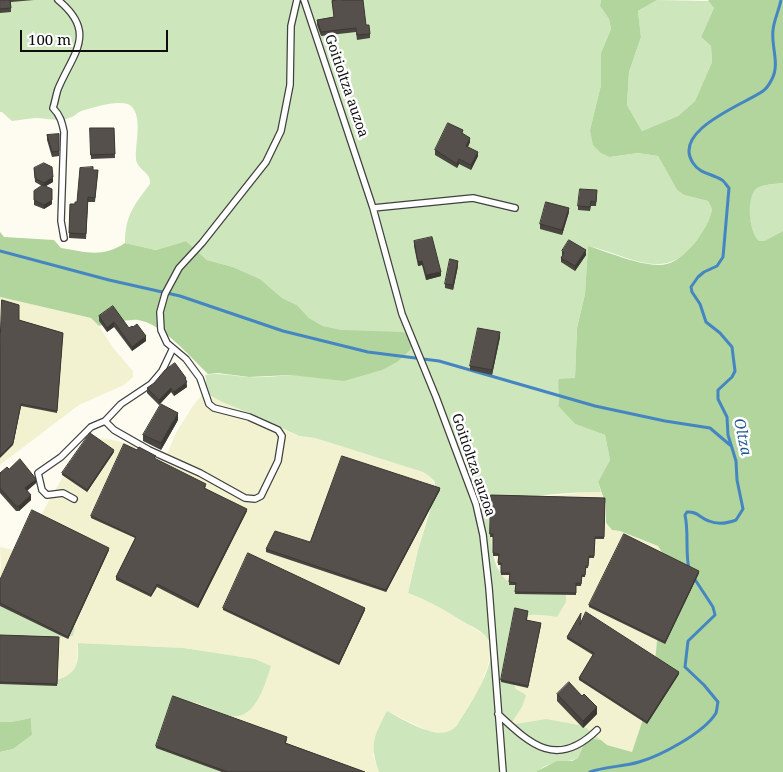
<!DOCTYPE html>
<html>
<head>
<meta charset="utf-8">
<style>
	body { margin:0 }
	#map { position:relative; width:783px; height:772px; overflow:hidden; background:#fefcf0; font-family:"Noto Serif",serif }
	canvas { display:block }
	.scale { position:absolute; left:20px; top:30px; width:148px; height:22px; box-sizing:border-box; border:2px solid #0e0e0e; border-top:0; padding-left:6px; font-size:15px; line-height:18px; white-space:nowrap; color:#0e0e0e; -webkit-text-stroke:4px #fff; paint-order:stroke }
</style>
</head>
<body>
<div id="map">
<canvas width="783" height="772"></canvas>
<div class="scale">100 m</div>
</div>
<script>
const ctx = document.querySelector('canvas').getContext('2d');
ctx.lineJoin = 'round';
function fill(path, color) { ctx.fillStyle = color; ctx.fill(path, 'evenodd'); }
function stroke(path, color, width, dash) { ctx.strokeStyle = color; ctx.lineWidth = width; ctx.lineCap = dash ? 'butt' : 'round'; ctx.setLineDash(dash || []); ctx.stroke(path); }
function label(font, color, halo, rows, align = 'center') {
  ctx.font = font + ' "Noto Serif",serif'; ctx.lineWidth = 5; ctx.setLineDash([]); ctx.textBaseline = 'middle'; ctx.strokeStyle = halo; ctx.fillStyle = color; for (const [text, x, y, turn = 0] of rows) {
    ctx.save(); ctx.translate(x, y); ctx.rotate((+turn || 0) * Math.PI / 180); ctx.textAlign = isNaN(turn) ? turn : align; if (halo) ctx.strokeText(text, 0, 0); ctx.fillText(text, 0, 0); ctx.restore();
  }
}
fill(new Path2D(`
	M 0,297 L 91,318 L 99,326 L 114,349 L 133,371 L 133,377 L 124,385 L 79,405 L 0,465 Z
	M 204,392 L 222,402 L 249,413 L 298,436 L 315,438 L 423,472 L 429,476 L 436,486 L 418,550 L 408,593 L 431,602 L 483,634 L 487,638 L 491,648 L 488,666 L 479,689 L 454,729 L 447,733 L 428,731 L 387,711 L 373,755 L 379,772 L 228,772 L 164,730 L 164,721 L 168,710 L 171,706 L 181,701 L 192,701 L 203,705 L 270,666 L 255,659 L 184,648 L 78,643 L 76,667 L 72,673 L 56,680 L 0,592 L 0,570 L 1,569 L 0,547 L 23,552 L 34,527 L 77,452 L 95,438 L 109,439 L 140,447 L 157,453 L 167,454 L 176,433 L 192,407 Z
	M 589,492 L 601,492 L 606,505 L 606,524 L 612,530 L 620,531 L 658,546 L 674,572 L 653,684 L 642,706 L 642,722 L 632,752 L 607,745 L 584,726 L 509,725 L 522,707 L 520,693 L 513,685 L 511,678 L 522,617 L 528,615 L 542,614 L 557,617 L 527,589 L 512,584 L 502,576 L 499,569 L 491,542 L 490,517 L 491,510 L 493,506 L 507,500 Z`), '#f2f2d1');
fill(new Path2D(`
	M 0,0 L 601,0 L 600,6 L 609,19 L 611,29 L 601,53 L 601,85 L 590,130 L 610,157 L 638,153 L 658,156 L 677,190 L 684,195 L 708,201 L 712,209 C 710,221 704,229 697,240 C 666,285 629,255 588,246 L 585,294 L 577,328 L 575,378 L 558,384 L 561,397 L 558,406 L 575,424 L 605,435 L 610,460 L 598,482 L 601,492 C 584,491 501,496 492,508 C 487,515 491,530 491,538 C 495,593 522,588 566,592 L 566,602 L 557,617 C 545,615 534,613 521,617 L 511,678 L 516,689 L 526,695 L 522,707 L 510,725 L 546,719 L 584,726 L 601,740 L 587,738 L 579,758 C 565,764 549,760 537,772 L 379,772 C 369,744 374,736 387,711 C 405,720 442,745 457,725 C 468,707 503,658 487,638 C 482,630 470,626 462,621 C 443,609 429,601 408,593 L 418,550 L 435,494 L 435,482 L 429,476 L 423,472 L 315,438 L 299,436 L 249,413 L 222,402 L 204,392 L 206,380 L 205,375 C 219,372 233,376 248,377 C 262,378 277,376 291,375 L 342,330 L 323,326 L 309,318 L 297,305 L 282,298 L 260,279 L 233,267 L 207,260 L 186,241 L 156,250 L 125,243 C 125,216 134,205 150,184 C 152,172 136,170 136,158 C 135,144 143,117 131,106 C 124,98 89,108 79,112 C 76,114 73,117 69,118 C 62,122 44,118 35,118 C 27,119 19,120 12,121 L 2,112 L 0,112 Z
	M 657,0 L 710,1 L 714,8 L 701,37 L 711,46 L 712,62 L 695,101 L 678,116 L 642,131 L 627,105 L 629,72 L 641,37 L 638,11 Z
	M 783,183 L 783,231 L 764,241 L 759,241 C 749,232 745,198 756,189 C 763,184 775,184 783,183 Z
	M 0,592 L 75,628 L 73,636 L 0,643 Z
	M 78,643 L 184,648 L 255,659 L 271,666 C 266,681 259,708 242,715 C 223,723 198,693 176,704 C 166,709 164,720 164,730 L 228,772 L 0,772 L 0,752 L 13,749 L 32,735 L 31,718 L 11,722 L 0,722 L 0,680 L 56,680 C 79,673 78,663 78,643 Z`), '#cee6bc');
fill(new Path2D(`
	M 601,0 L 657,0 L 638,11 L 641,37 L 629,72 L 627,105 L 642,131 L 678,116 L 695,101 L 712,62 L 711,46 L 701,37 L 714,8 L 708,0 L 783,0 L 783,183 C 775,184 763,184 756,189 C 746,198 749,232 759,241 L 764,241 L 783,231 L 783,772 L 537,772 L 537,771 L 557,761 L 572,761 L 578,758 L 587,738 L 601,740 L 607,745 L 632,752 L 642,722 L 642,706 L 653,684 L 657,641 L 666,618 L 674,572 L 658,546 L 620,531 L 612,530 L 606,523 L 606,505 L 598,482 L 610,460 L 605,435 L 575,424 L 558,406 C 562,394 556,389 559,379 L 575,378 L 577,328 L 585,294 L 588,246 C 609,252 646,269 667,264 C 679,261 690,249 697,240 C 704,229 710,221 712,209 L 708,201 L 684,195 L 677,190 L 658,156 L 638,153 L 610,157 L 601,153 L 593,145 L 590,130 L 601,85 L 601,53 L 611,29 L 609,19 L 600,6 Z
	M 0,232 L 4,237 L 54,240 L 61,248 C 85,252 103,258 125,243 L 156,250 L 186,241 L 207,260 L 233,267 L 260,279 L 282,298 L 297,305 L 309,318 L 323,326 L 342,330 L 403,332 L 412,337 L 410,350 L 397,362 L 382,370 L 344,381 L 291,375 L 249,377 L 218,373 L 208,374 C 191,358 162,323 138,320 C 127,319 110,324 99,326 L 91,318 L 0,297 Z
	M 31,718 L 32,735 L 13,749 L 0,752 L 0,722 L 11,722 Z`), '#b1d59c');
stroke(new Path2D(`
	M 0,251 L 109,280 L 180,296 L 283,331 L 368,352 L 439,361 L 595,406 L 665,421 L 710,428 L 730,445
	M 689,569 C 685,551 689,533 685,515 L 687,512 C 697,511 700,518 709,521 C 718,525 728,523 736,520 L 743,509 L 737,480 L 736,461 L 728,435 L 727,417 L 718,399 L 718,390 L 732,377 L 735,371 L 732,347 L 720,333 L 706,322 L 700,304 L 692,292 L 691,287 L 698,277 L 704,272 L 717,266 L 723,257 L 729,188 C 727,186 724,181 722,180 C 711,173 700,174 693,163 C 671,130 745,104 763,91 C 766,89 770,83 772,79 C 780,64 771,46 773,30 C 774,20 779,10 781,0
	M 590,772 C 606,766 623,767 639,762 C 660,756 704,733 716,713 C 717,710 717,706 718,702 L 704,685 L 685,667 L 688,641 L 715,615 L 713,607 L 694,578`), '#4586c2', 3);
const lane = new Path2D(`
	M 58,0 C 98,33 73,53 58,89 C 56,95 55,102 53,108 C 60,115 62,122 64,132 L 61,221 L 64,238
	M 304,0 L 373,208 L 402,314 L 436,397 L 476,504 L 483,535 L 489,588 L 503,772
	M 373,208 L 473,198 L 515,208
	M 173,348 L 162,371 L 151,384 L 121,404 L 105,421 L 114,430 L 149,450 L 200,473 L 245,498 L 255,499 L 261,496 L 278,461 L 282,436 L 278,430 L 249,417 L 214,408 L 209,404 L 200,378 L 186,359 L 167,343 L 161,330 L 160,312 L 165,294 L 179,268 L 202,243 L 266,162 L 281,131 L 290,85 L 291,26 L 297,0
	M 74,499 L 63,493 L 47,495 L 42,490 L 38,473 L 61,457 L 91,427 L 105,421
	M 498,714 C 531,745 557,769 597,730`);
stroke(lane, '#414141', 8);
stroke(lane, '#fff', 5.5);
fill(new Path2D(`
	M 0,0 L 34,0 L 11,2 L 11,12 L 0,13 Z
	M 332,1 L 366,25 L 370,34 L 370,38 L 357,40 L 356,32 L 321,36 L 317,25 L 317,20 L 334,17 Z
	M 90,128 L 114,128 L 115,158 L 91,159 Z
	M 59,134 L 59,156 L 52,157 L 47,140 L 47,135 Z
	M 463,134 L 470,142 L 468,147 L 478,156 L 471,170 L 459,164 L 457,168 L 435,155 L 435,150 Z
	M 34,168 L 53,182 L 46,186 L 52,204 L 44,209 L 34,205 L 34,191 L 42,186 L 35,182 Z
	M 93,170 L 98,170 L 95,202 L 88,202 L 86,239 L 69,238 L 70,204 L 75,204 L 77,202 Z
	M 597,195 L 596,206 L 591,206 L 590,211 L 578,210 L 578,206 Z
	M 569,212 L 562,235 L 540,229 L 540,224 Z
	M 414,241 L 441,276 L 426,280 L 422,265 L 418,266 L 414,246 Z
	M 562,251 L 586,255 L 575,271 L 561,262 L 561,258 L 562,256 Z
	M 458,266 L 453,290 L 445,288 L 445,284 Z
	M 99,316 L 129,328 L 133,327 L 146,341 L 132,351 L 114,327 L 107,332 L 99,321 Z
	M 19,320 L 63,333 L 57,413 L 21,406 L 13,445 Z
	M 500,337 L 492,375 L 470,370 L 470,366 Z
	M 186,382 L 187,387 L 174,396 L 171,392 L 159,405 L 147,393 L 147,388 Z
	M 178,420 L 161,450 L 143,441 L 143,435 Z
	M 114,452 L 87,492 L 62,475 L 62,473 Z
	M 156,458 L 155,459 L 206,486 L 205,488 L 247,511 L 198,608 L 157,587 L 151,597 L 116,580 L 116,577 L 135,538 L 91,518 L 91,516 Z
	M 9,469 L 36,483 L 27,491 L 31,500 L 19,511 L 16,511 L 0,493 L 0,473 Z
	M 440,490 L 386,592 L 266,552 L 266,549 L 310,542 Z
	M 491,495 L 605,498 L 604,539 L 595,539 L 594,558 L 589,558 L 588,568 L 586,568 L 585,577 L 582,577 L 581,586 L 576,586 L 576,595 L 515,594 L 516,585 L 509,585 L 510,575 L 501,575 L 501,565 L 498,565 L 499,556 L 493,556 L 493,537 L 490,537 Z
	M 109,550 L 68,639 L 0,606 L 0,580 Z
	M 699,573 L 665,644 L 589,607 L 589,605 Z
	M 223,608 L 365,610 L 339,665 L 223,610 Z
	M 528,613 L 527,620 L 541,625 L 528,688 L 501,682 L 501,680 Z
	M 580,624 L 679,674 L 647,724 L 579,680 L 579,678 L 593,655 L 567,639 L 567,637 Z
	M 0,635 L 59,637 L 57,686 L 0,684 Z
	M 557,694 L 597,714 L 583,728 L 557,701 Z
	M 287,739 L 286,743 L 365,772 L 222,772 L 156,748 L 156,746 Z`), '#494540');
fill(new Path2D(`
	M 470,138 L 470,142 L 466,150 L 466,146 Z
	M 478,152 L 478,156 L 471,170 L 471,165 Z
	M 459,159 L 459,164 L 457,168 L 457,164 Z
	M 53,177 L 53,182 L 44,187 L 44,183 Z
	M 52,200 L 52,204 L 44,209 L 44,205 Z
	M 569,208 L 569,212 L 562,235 L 562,230 Z
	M 586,250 L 586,255 L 575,271 L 575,266 Z
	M 422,261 L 422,265 L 418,266 L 418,262 Z
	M 458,261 L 458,266 L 453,290 L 453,285 Z
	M 441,272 L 441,276 L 426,280 L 426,275 Z
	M 114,322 L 114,327 L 107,332 L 107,328 Z
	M 500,332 L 500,337 L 492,375 L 492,370 Z
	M 146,336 L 146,341 L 132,351 L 132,347 Z
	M 186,378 L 187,387 L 174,396 L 174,392 Z
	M 171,388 L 171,392 L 159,405 L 159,400 Z
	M 21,404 L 13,445 L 0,458 L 0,456 Z
	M 178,413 L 178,420 L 161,450 L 161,443 Z
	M 114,450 L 114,452 L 87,492 L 87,490 Z
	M 36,479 L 36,483 L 25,492 L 25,488 Z
	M 440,488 L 440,490 L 386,592 L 386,590 Z
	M 31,495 L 31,500 L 19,511 L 19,506 Z
	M 247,509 L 247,511 L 198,608 L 198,605 Z
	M 109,548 L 109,550 L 68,639 L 68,637 Z
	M 699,571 L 699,573 L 665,644 L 665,642 Z
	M 365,608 L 365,610 L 339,665 L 339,663 Z
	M 679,672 L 679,674 L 647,724 L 647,722 Z
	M 597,707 L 597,714 L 583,728 L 583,721 Z`), '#3c3834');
const building = new Path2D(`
	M 0,0 L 10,0 L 11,8 L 0,9 Z
	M 342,0 L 363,0 L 366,25 L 369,25 L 370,34 L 357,35 L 356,28 L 321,32 L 317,20 L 334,17 L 332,1 Z
	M 448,123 L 463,130 L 462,133 L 470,138 L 466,146 L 478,152 L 471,165 L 459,159 L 457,164 L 435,150 Z
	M 90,128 L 114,128 L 115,154 L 91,155 Z
	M 59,134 L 59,151 L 52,152 L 47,135 Z
	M 44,163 L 52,167 L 53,177 L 44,183 L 35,178 L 34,168 Z
	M 93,167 L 93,170 L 98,170 L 95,198 L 88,197 L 86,234 L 69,233 L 70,204 L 75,204 L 75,202 L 77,202 L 80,168 Z
	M 43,185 L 52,189 L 52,200 L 44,205 L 34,200 L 34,191 Z
	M 580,189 L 597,190 L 596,202 L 591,201 L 590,207 L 578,206 Z
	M 546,202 L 569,208 L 562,230 L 540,224 Z
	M 432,237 L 441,272 L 426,275 L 422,261 L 418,262 L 414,241 Z
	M 569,240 L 586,250 L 575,266 L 561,258 L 564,253 L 562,251 Z
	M 450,259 L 458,261 L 453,285 L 445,284 Z
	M 2,300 L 19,305 L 19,320 L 63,333 L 57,411 L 21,404 L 13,443 L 0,456 L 0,345 Z
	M 113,306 L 129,328 L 132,326 L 133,327 L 137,324 L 146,336 L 132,347 L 114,322 L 107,328 L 99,316 Z
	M 478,328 L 500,332 L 492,370 L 470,366 Z
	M 175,363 L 186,378 L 185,379 L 187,382 L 174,392 L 171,388 L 159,400 L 147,388 L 154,383 L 165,370 Z
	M 161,404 L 178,413 L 161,443 L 143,435 Z
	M 90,433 L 114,450 L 87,490 L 62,473 Z
	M 124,444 L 137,450 L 139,447 L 156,456 L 154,458 L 206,484 L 204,488 L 247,509 L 198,605 L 157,584 L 151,595 L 116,577 L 136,537 L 91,516 Z
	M 342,456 L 440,488 L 386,590 L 266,549 L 275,531 L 310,542 Z
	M 20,459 L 36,479 L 25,488 L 31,495 L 19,506 L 16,506 L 0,488 L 0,473 L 7,467 L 9,469 Z
	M 491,495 L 605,498 L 604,537 L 595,537 L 594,556 L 589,556 L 588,566 L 586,566 L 585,575 L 582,575 L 581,584 L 576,583 L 576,593 L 515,592 L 516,583 L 509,582 L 510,573 L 501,573 L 501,563 L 498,563 L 499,554 L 493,553 L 493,534 L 490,534 Z
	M 32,510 L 109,548 L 68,637 L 0,603 L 0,580 Z
	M 624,534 L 699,571 L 665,642 L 589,605 Z
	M 248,553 L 365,608 L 339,663 L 223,608 Z
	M 515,608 L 528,611 L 526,620 L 541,623 L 528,686 L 501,680 Z
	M 586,612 L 679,672 L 647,722 L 579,678 L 594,653 L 567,637 L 581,613 L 580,624 Z
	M 0,635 L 59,637 L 57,684 L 0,682 Z
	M 569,682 L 582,696 L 584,694 L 597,707 L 583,721 L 557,694 Z
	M 173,696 L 287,737 L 285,743 L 365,772 L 228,772 L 156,746 Z`);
fill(building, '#55504b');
stroke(building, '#3c3834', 1);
label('14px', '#0e0e0e', '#fff', [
	["Goitioltza auzoa",346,86,71],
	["Goitioltza auzoa",473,465,71]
]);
label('italic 15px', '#215995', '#fff', [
	["Oltza",742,437,78]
]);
</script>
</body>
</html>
